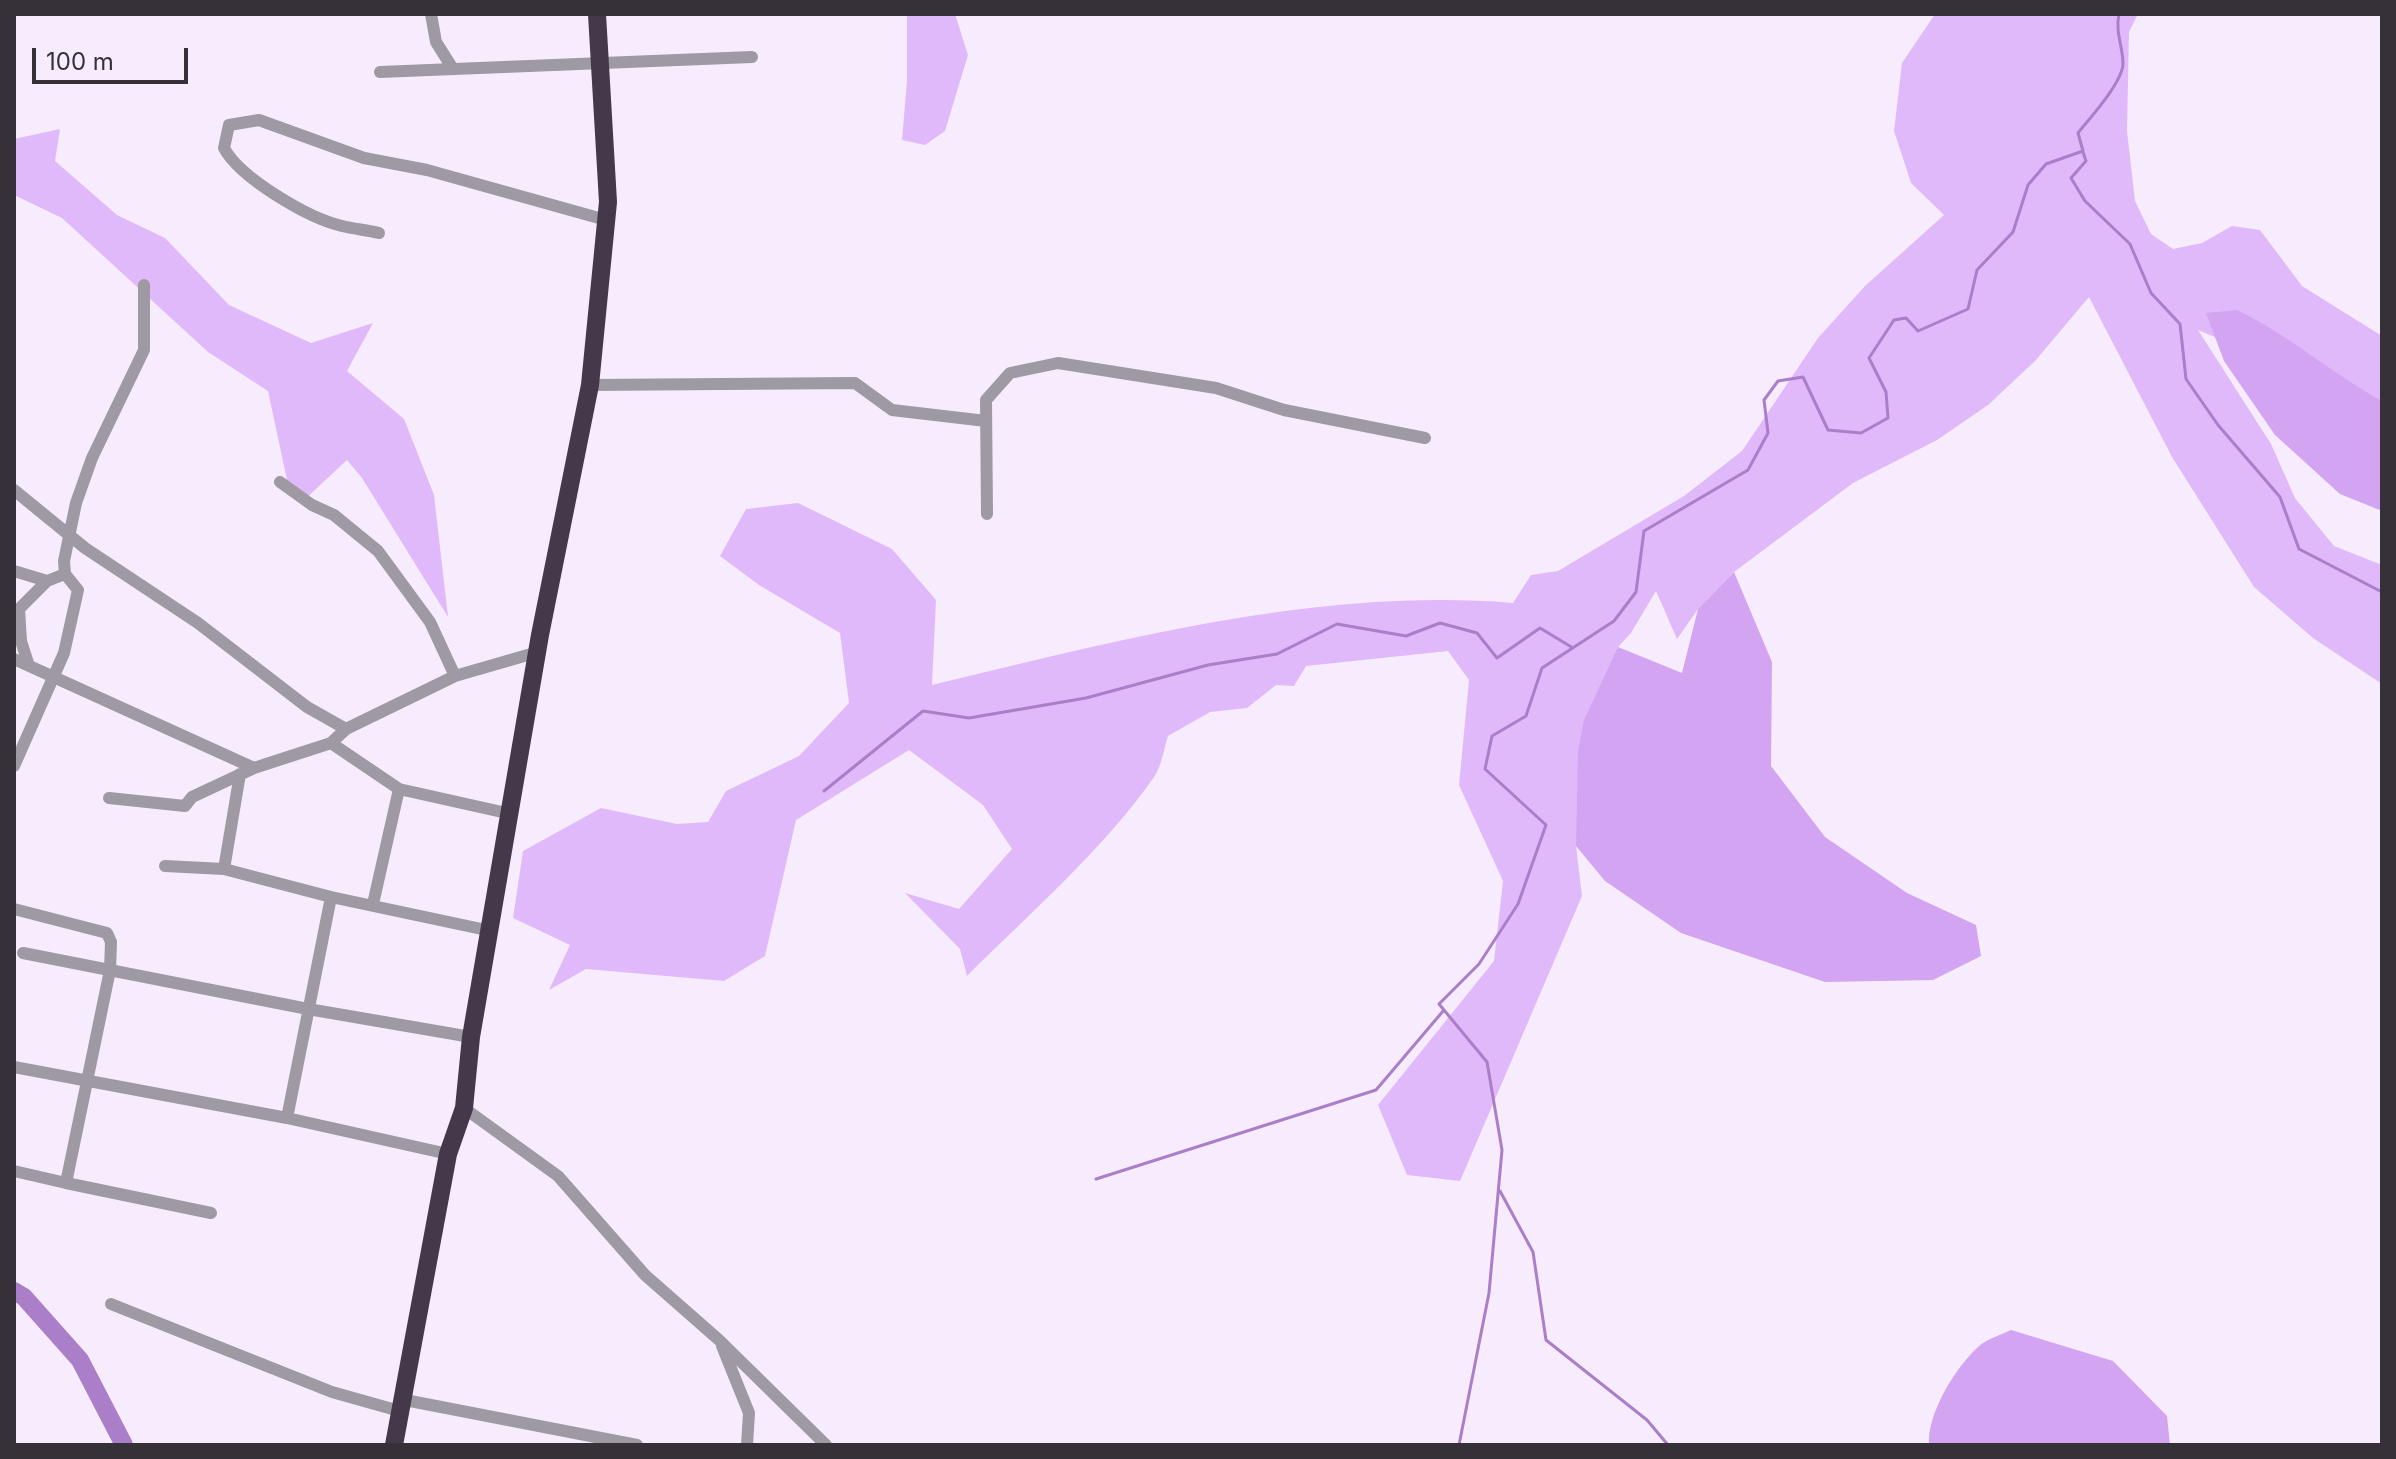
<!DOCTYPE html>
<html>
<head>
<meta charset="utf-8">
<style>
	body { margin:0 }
	#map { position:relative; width:2396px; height:1459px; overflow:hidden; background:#f6ecfe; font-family:Inter,sans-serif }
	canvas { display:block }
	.frame { position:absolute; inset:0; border:16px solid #363139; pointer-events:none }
	.scale { position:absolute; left:32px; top:48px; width:156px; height:36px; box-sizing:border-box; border:4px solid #363139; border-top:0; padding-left:10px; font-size:24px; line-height:28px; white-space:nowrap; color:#363139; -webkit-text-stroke:6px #f6ecfe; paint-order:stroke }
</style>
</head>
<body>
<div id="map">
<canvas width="2396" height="1459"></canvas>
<div class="frame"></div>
<div class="scale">100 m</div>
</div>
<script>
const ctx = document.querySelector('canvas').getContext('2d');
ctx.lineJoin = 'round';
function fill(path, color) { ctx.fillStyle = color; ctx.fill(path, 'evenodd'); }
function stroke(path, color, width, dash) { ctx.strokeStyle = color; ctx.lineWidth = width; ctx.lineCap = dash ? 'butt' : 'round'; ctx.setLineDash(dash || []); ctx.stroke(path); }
fill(new Path2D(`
	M 907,14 L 955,14 L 968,55 L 945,131 L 925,145 L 902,140 L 907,81 Z
	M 1935,14 L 2138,14 L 2129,32 L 2127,131 L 2135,201 L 2151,234 L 2173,249 L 2202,243 L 2232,226 L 2260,230 L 2302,286 L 2382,336 L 2382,407 L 2198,330 L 2271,444 L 2295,498 L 2334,546 L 2382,565 L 2382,684 L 2313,638 L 2254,587 L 2172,457 L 2089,297 L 2035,361 L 1988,405 L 1937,440 L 1853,483 L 1734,572 L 1698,609 L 1677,639 L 1656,591 L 1631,633 L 1618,647 L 1576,846 L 1582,896 L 1460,1181 L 1407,1175 L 1378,1105 L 1494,961 L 1503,881 L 1459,785 L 1469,680 L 1448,651 L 1306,666 L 1294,686 L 1276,685 L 1247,708 L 1210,712 L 1168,736 C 1164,748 1162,765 1154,777 C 1104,849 1029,914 967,976 L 960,949 L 905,893 L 959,909 L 1012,849 L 983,805 L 909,750 L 796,820 L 765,956 L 724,981 L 586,969 L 549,990 L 570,945 L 513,918 L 523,851 L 601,808 L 677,824 L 708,822 L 726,791 L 799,756 L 849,703 L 840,633 L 759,585 L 720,556 L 746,509 L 798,503 L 892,549 L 936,600 L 932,685 C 1120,640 1318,587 1513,603 L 1531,575 L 1558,571 L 1684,496 L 1742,451 L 1818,338 L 1865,286 L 1944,215 L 1911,183 L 1894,131 L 1902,63 Z
	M 60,129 L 55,161 L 117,215 L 165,238 L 229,305 L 311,343 L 373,323 L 347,371 L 404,419 L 434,495 L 448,617 L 362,478 L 347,460 L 303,501 L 287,480 L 268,391 L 208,352 L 62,218 L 14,195 L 14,139 Z`), '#e0b9fb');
fill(new Path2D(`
	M 2237,310 C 2289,335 2331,373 2382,401 L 2382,511 L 2340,494 L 2275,435 L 2224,361 L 2206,313 Z
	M 1734,572 L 1772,662 L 1771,766 L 1825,837 L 1907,893 L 1976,925 L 1981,956 L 1933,980 L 1825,982 L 1681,933 L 1605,881 L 1576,846 L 1578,751 L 1584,720 L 1618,647 L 1682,673 L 1698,609 Z
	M 2011,1330 L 2113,1361 L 2167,1416 L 2170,1445 L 1929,1445 C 1927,1414 1955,1368 1978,1347 C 1986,1339 2001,1335 2011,1330 Z`), '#d2a4f2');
stroke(new Path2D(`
	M 2083,152 L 2086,161 L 2071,178 L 2085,201 L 2130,244 L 2151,293 L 2180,324 L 2186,379 L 2218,425 L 2280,497 L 2299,549 L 2382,592
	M 824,791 L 923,711 L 969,718 L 1086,698 L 1208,665 L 1277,654 L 1337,624 L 1406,636 L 1440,623 L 1477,633 L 1497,658 L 1540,628 L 1573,648
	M 1096,1179 L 1376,1090 L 1444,1010
	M 1500,1191 L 1533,1252 L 1546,1340 L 1647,1420 L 1668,1445
	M 1459,1445 L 1489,1293 L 1502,1150 L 1487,1062 L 1439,1004 L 1479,964 L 1518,904 L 1546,825 L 1485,769 L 1492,736 L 1526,716 L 1542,668 L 1614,621 L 1636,592 L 1644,531 L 1748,470 L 1768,433 L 1764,400 L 1778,381 L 1803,377 L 1828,430 L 1861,433 L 1888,418 L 1886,392 L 1869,358 L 1894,320 L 1906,318 L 1918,331 L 1968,309 L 1977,270 L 2013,232 L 2028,185 L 2046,164 L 2083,151 L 2078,133 C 2090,118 2122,83 2123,64 C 2123,47 2115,32 2119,14`), '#aa7ec8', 3);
stroke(new Path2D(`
	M 14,1291 L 24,1297 L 80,1360 L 124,1445`), '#aa7ec8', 18);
stroke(new Path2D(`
	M 431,14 L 436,42 L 453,69
	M 380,72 L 752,57
	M 379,233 C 367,230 354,229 342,226 C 308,218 240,178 224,148 L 229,125 L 259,120 L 364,158 L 427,170 L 606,220
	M 590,385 L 855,383 L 892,410 L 986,421
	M 280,482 L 312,505 L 334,515 L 378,551 L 430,622 L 455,676
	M 14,490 L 85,548 L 198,623 L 307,707 L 346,729
	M 987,514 L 986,400 L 1010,373 L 1058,363 L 1216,388 L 1284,410 L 1425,438
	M 14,571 L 47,581
	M 14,659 L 254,768
	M 29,666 L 21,641 L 19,609 L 47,581 L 65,574
	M 331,743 L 399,789 L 511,814
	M 14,766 L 64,653 L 78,590 L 65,574 L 64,561 L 76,503 L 92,458 L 144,350 L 144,285
	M 109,798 L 185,806 L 192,797 L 254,768 L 331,743 L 346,729 L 455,676 L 538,652
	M 165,866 L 224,869 L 331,897 L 491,931
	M 224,869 L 240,774
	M 373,904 L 399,789
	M 14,909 L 107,933 L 111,942 L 110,970 L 66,1183 L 14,1171
	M 23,953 L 308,1009 L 471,1037
	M 14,1067 L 287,1118 L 448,1154
	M 464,1108 L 558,1176 L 645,1275 L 719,1340 L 826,1445
	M 287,1118 L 331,897
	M 66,1183 L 211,1213
	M 111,1304 L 332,1392 L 403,1412
	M 722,1346 L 749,1413 L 747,1445
	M 405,1400 L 637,1445`), '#9e99a2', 12);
stroke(new Path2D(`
	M 394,1445 L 448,1154 L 464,1108 L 471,1037 L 540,635 L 590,385 L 608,202 L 597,14`), '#43394b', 18);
</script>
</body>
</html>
